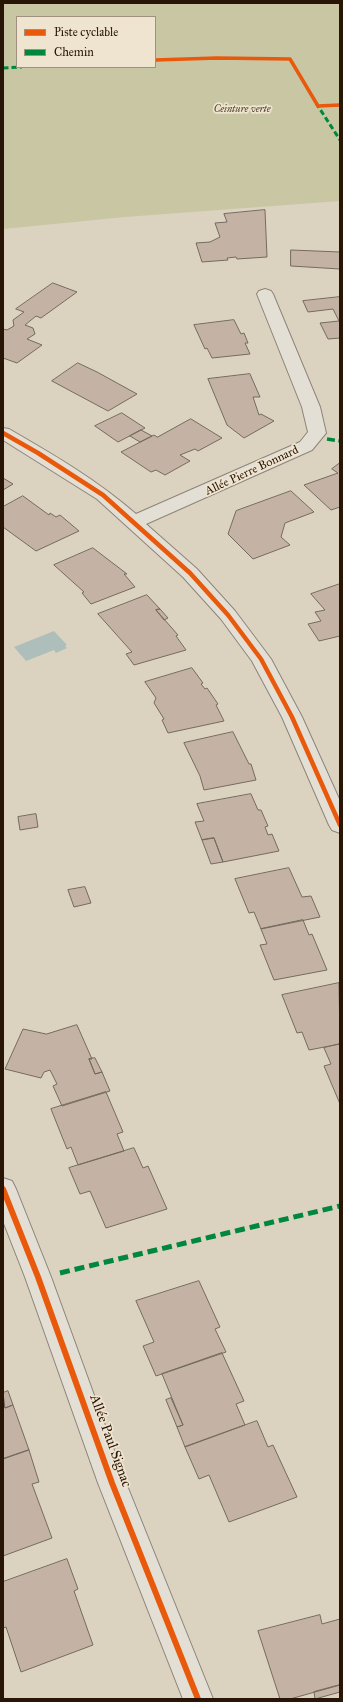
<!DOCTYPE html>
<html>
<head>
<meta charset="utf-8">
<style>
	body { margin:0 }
	#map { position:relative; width:343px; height:1702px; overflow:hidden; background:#dcd2c0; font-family:"IM FELL Great Primer",serif }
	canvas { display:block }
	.frame { position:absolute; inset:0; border:4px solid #281505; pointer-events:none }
	.legend { position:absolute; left:16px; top:16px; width:140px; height:52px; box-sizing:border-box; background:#efe4cf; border:1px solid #9f917e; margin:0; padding:5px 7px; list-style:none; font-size:12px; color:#281505 }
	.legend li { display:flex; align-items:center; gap:8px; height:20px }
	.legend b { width:20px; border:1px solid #9f917e }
</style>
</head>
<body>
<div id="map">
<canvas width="343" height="1702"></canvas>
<div class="frame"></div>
<ul class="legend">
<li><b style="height:5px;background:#e8590c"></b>Piste cyclable</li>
<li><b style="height:5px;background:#00873e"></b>Chemin</li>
</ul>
</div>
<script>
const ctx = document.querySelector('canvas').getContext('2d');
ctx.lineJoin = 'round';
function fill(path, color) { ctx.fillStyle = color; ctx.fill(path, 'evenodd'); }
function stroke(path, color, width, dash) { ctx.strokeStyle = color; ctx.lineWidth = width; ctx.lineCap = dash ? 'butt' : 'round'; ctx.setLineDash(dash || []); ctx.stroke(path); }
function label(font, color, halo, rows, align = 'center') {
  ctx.font = font + ' "IM FELL Great Primer",serif'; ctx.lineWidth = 3.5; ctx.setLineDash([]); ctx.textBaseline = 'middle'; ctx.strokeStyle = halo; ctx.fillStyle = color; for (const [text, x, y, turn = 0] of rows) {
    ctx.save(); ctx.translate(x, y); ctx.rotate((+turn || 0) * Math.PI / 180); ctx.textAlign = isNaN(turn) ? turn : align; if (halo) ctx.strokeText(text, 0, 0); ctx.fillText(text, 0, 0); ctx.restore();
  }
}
fill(new Path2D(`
	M 3,3 L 340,3 L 340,201 L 125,217 L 3,229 ZM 17,17 L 155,17 L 155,67 L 17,67 Z`), '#c8c6a3');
fill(new Path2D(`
	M 54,631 L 67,645 L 65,646 L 67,648 L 56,653 L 54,650 L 26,661 L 14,647 Z`), '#aebeba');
const building = new Path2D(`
	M 265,210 L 267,257 L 237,259 L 236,257 L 227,258 L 228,260 L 202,262 L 196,243 L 210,242 L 220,237 L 215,223 L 227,222 L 224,214 Z
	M 291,250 L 340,252 L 340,269 L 291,266 Z
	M 53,283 L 77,292 L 41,318 L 36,316 L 25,325 L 33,328 L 35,334 L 27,339 L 42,345 L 17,363 L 3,358 L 3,329 L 7,330 L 14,326 L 13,320 L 24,312 L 16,309 Z
	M 340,297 L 340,338 L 328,339 L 320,323 L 339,321 L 333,309 L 308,312 L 303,301 Z
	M 234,320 L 241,334 L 244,333 L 248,343 L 245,343 L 250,354 L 212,358 L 207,348 L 205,349 L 194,325 Z
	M 78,363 L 97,372 L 137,394 L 108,411 L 52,381 Z
	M 250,374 L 260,397 L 253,397 L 259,415 L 261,414 L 274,421 L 244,438 L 227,425 L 208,379 Z
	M 122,413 L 145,428 L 118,442 L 95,426 Z
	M 191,419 L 222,438 L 198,451 L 195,449 L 180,455 L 190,461 L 165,475 L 156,470 L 151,472 L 121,452 L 154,435 L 157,437 Z
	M 141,430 L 152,436 L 140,442 L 130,436 Z
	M 340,463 L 340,507 L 331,510 L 304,485 L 338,473 L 332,469 Z
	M 3,478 L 13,484 L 3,490 Z
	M 291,491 L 314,512 L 285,523 L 281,537 L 290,545 L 253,559 L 228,534 L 236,511 Z
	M 23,496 L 49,515 L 50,513 L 56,517 L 60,515 L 79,531 L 36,551 L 3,527 L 3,507 Z
	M 93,548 L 127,574 L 124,574 L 135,587 L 91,604 L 82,593 L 84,592 L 54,565 Z
	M 340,584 L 340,636 L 319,641 L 308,624 L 321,621 L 315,612 L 325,610 L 311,594 Z
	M 147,595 L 160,609 L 156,610 L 178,635 L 176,636 L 186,650 L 134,665 L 126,654 L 132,652 L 98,614 Z
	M 160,609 L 168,618 L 164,620 L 156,610 Z
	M 192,668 L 203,683 L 201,684 L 205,689 L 207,688 L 218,704 L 216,705 L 224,721 L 168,733 L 162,720 L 164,719 L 154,703 L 156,698 L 145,682 Z
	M 233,732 L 249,764 L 251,764 L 256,780 L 204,790 L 200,776 L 184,743 Z
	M 251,794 L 258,810 L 261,810 L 268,826 L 265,827 L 268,835 L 272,834 L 279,851 L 223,862 L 214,838 L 202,840 L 195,822 L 204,821 L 197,804 Z
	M 36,814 L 38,827 L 20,830 L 18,817 Z
	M 214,838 L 223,862 L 211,864 L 202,840 Z
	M 289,868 L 302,897 L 311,896 L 320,917 L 261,929 L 254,912 L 249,913 L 235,879 Z
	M 85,887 L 91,903 L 74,907 L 68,890 Z
	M 303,920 L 309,935 L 312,934 L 327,970 L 274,980 L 260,945 L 267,944 L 261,929 Z
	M 339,983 L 340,1044 L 309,1050 L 302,1032 L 297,1033 L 282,995 Z
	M 77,1025 L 92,1059 L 89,1059 L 95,1074 L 102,1072 L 110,1091 L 62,1106 L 53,1086 L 57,1084 L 50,1070 L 44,1072 L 41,1078 L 5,1069 L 23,1029 L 46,1034 Z
	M 340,1044 L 340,1104 L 324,1066 L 331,1064 L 324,1048 Z
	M 95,1058 L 102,1072 L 95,1074 L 89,1059 Z
	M 106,1092 L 123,1132 L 117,1134 L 124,1151 L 78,1165 L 71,1147 L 67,1149 L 51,1109 Z
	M 134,1148 L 143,1168 L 148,1166 L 167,1209 L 106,1228 L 90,1191 L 80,1194 L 69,1168 Z
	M 199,1281 L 220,1327 L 215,1329 L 226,1352 L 156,1376 L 143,1346 L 154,1342 L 136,1301 Z
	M 222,1353 L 244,1401 L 236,1404 L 245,1425 L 185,1447 L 177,1427 L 183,1425 L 162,1374 Z
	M 8,1391 L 13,1405 L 5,1408 L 3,1393 Z
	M 171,1398 L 183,1425 L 177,1427 L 166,1400 Z
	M 3,1402 L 5,1408 L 13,1405 L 29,1450 L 3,1459 Z
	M 257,1421 L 268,1447 L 273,1445 L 297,1497 L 229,1522 L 209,1475 L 199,1479 L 185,1447 Z
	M 29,1450 L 39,1482 L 32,1484 L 52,1538 L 3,1556 L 3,1459 Z
	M 67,1559 L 78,1589 L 74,1591 L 93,1645 L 21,1672 L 6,1627 L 3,1628 L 3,1582 Z
	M 320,1615 L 322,1624 L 340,1619 L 340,1685 L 290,1699 L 280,1699 L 258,1631 Z
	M 340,1685 L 340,1692 L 315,1699 L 314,1692 Z`);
fill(building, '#c4b3a4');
stroke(building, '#736b5f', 1);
const street = new Path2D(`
	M 265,289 L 271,291 L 273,294 L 320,407 L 326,433 L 312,450 L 146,524 L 197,569 L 235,611 L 271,659 L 302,717 L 340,801 L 340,833 L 332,830 L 329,825 L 282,717 L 252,661 L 221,619 L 183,577 L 97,499 L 3,440 L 3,428 L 9,429 C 54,455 97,480 136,514 L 300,442 L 308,432 L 302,407 L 257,294 L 259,291 Z
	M 3,1178 L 12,1181 L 16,1189 L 51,1277 L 126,1483 L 213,1699 L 183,1699 L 98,1483 L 25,1277 L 3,1221 Z`);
stroke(street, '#8c8478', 2);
fill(street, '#e4dfd5');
stroke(new Path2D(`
	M 3,68 L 22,67
	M 316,103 L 340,140`), '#00873e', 3, [5.5, 3]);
stroke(new Path2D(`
	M 327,439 L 340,441`), '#00873e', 3.5, [8, 3.5]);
stroke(new Path2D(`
	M 60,1273 L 340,1206`), '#00873e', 5, [10, 5]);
stroke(new Path2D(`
	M 155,60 L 217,58 L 290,59 L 318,106 L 340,105`), '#e8590c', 3.5);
stroke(new Path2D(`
	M 3,433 L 38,453 L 103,495 L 190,573 L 228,615 L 261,659 L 292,717 L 340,825`), '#e8590c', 4.5);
stroke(new Path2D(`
	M 3,1189 L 38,1277 L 112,1483 L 198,1699`), '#e8590c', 6);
label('italic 10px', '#53472e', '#efe4cf', [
	["Ceinture verte",242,110]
]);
label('12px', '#281505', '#efe4cf', [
	["Allée Pierre Bonnard",252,471,-25]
]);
label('14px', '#281505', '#efe4cf', [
	["Allée Paul Signac",110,1441,70]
]);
</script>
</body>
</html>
